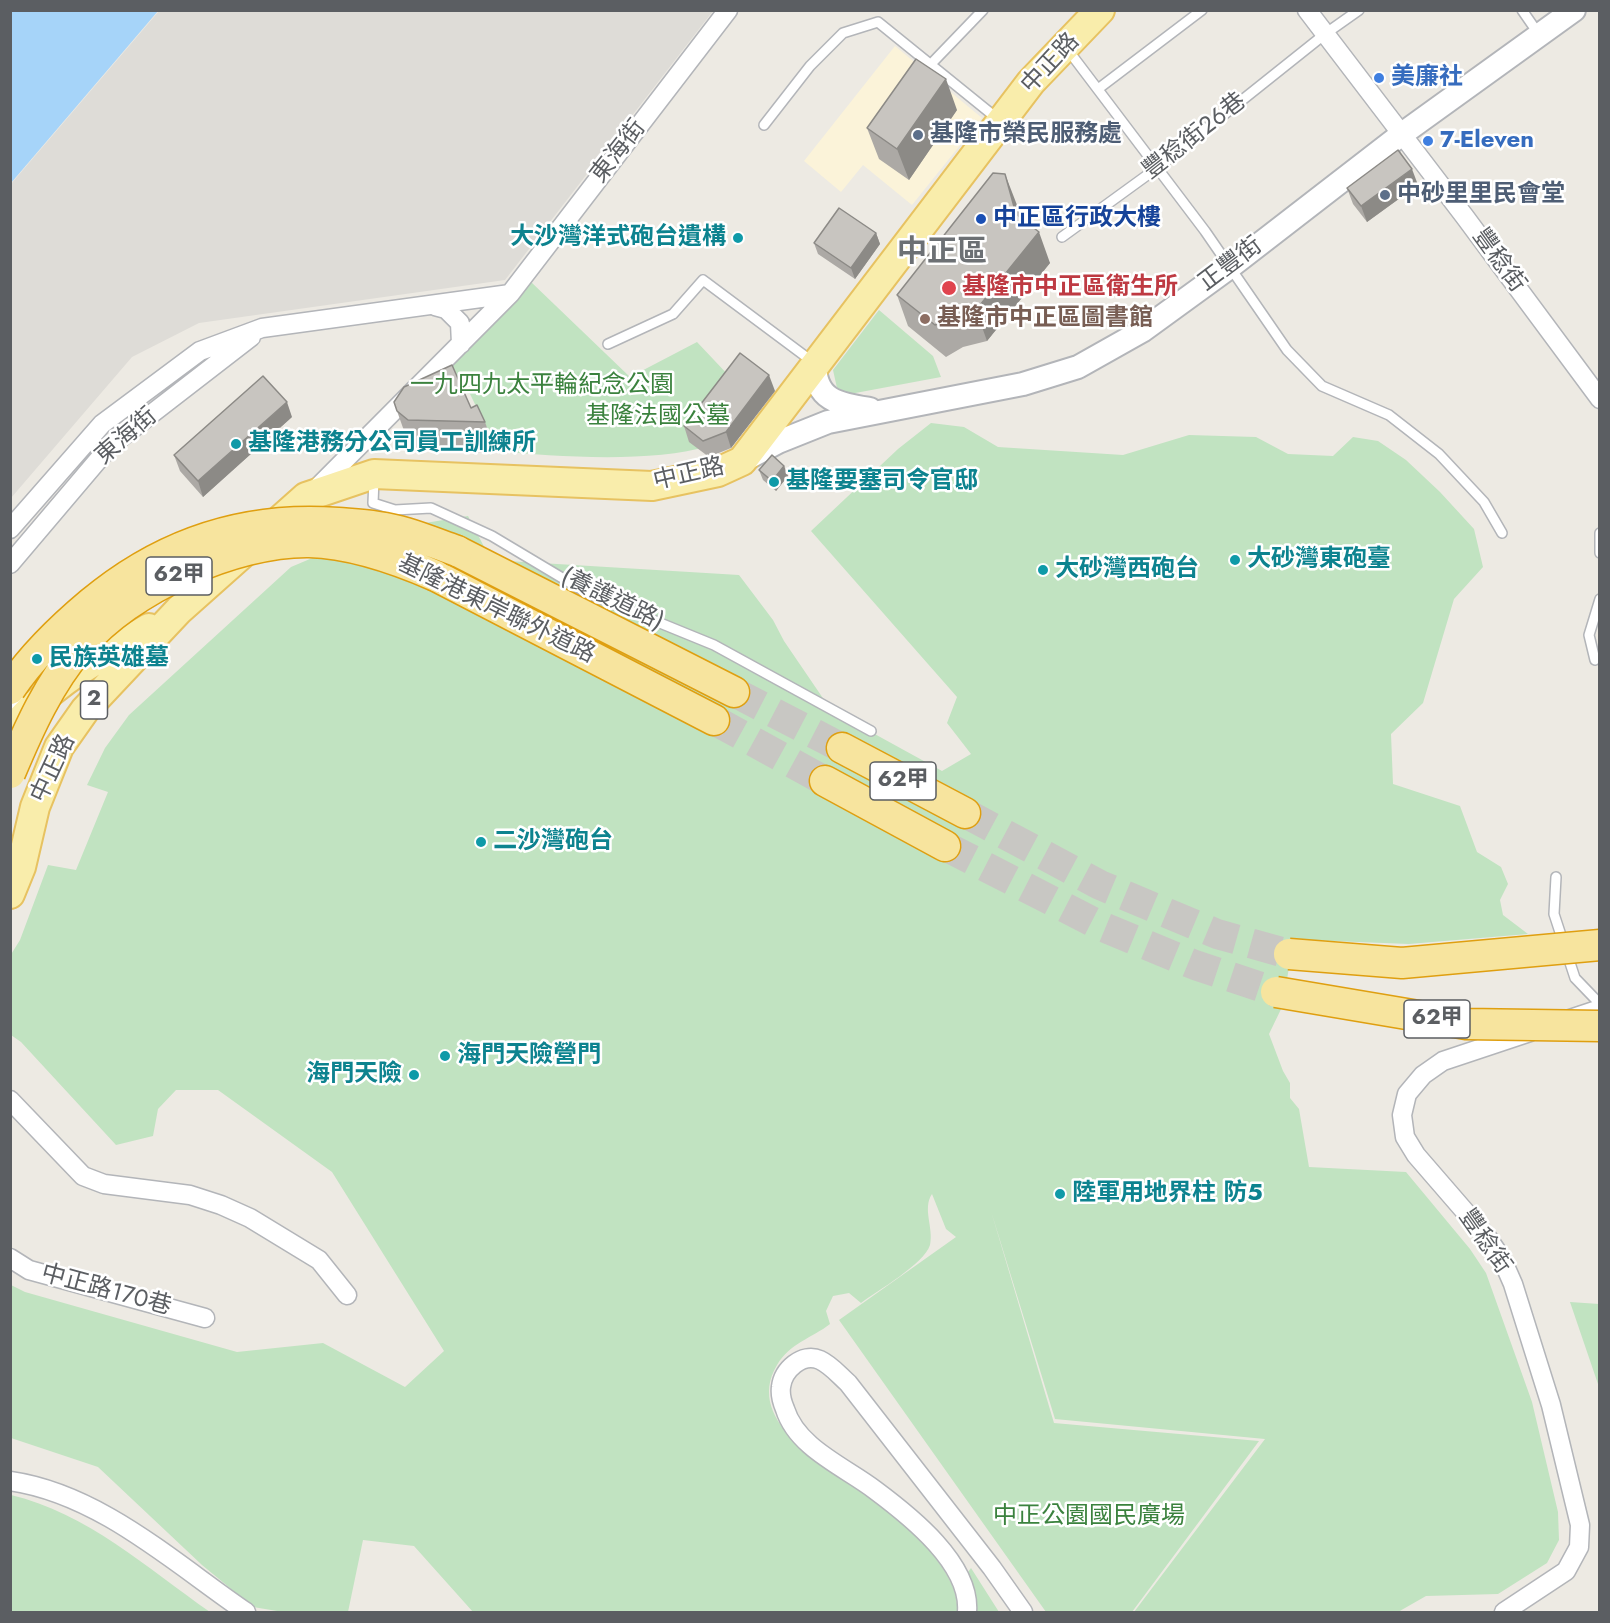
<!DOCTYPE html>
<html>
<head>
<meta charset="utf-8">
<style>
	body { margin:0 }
	#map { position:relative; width:1610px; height:1623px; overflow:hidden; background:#edeae3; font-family:Jost,sans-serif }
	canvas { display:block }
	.frame { position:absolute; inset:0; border:12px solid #5b5e62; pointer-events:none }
</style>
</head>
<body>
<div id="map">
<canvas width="1610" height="1623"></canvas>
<div class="frame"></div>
</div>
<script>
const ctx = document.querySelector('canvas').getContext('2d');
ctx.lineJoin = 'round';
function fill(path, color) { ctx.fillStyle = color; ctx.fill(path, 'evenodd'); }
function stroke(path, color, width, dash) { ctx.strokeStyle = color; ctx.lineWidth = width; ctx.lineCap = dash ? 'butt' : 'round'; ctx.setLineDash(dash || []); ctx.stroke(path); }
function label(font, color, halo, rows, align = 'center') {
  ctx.font = font + ' Jost,"Noto Sans TC",sans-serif'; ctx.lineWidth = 5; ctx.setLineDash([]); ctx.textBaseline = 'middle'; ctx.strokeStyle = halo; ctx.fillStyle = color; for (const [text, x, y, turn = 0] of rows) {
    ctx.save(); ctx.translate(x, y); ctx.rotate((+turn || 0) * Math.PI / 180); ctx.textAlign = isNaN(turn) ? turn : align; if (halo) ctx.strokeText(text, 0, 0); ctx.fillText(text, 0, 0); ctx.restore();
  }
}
fill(new Path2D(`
	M 895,46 L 982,118 L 912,205 L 863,165 L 841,192 L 804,161 Z`), '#fbf3d9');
fill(new Path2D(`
	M 159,11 L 159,10 L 713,11 L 505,280 L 199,323 L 132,357 L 11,498 L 11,184 Z`), '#dedcd7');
fill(new Path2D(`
	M 530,281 L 630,377 L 697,342 L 731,378 L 709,446 C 653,463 556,457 498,451 L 470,394 L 456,391 L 409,408 Z
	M 879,310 L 933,356 L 941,377 L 850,394 L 837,388 L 833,370 Z
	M 931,423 L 964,427 L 998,447 L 1123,455 L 1189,435 L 1256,437 L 1288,454 L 1333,456 L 1353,437 L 1378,441 L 1406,460 L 1440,492 L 1474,529 L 1483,567 L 1454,599 L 1423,703 L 1391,734 L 1393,784 L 1460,806 L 1477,852 L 1501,867 L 1508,884 L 1500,900 L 1503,915 L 1528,934 L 1409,944 L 1306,940 L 1292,948 L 1283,1005 L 1269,1034 L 1283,1071 L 1290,1083 L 1290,1098 L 1299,1109 L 1309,1167 L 1406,1172 L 1470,1249 L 1486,1273 L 1532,1402 L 1558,1512 L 1559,1540 L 1547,1563 L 1498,1594 L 1426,1596 L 1398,1612 L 1134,1612 L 1265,1439 L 1055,1419 L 991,1211 L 1054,1423 L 1259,1441 L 1132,1612 L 1046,1612 L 839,1320 L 956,1237 L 946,1229 L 932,1194 C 922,1209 934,1228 930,1245 C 924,1264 877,1291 861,1303 L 849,1293 L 833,1296 L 826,1311 L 830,1324 C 812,1338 790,1343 777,1365 C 742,1423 831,1470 869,1496 C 900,1517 962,1572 957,1612 L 473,1612 L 414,1546 L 363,1540 L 348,1612 L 283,1612 L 253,1607 L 202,1565 L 98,1467 L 11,1438 L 11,1285 L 25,1292 L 237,1352 L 323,1343 L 405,1387 L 444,1351 L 332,1172 L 218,1090 L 176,1090 L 158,1109 L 153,1136 L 116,1145 L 21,1042 L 11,1035 L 10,956 L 20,940 L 48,865 L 76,870 L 108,792 L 87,785 L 105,748 L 129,715 L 291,567 L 376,531 L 468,516 L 491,560 L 739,575 L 773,620 L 784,641 L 831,710 L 942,771 L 971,754 L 947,723 L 957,697 L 811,531 L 898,449 Z
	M 1570,1302 L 1599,1304 L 1599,1387 Z
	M 11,1495 C 87,1513 147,1568 210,1612 L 11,1612 Z
	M 971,1568 L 999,1612 L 974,1612 L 965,1576 Z`), '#c1e3c1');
fill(new Path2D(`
	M 11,10 L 158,11 L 11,183 L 10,11 Z`), '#a6d4f9');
stroke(new Path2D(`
	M 734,692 L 842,748
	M 714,720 L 825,781
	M 965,813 L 1100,885 L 1217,934 L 1289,954
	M 945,846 L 1101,926 L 1195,965 L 1276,992`), '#c8c7c3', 30, [30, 15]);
const service = new Path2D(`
	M 1522,10 L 1540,36
	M 1068,50 L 1205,231 L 1287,350 L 1322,386 L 1389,415 L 1439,454 L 1484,502 L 1502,533
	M 931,64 L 983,10
	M 1098,89 L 1202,10
	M 764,125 L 810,66 L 843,33 L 878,22 L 999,120
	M 1062,237 L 1157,168 L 1325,34 L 1359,10
	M 608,344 L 673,314 L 703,280 L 813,362
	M 374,479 L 373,503 L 395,510 L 431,508 L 492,536 L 589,594 L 714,645 L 871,731
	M 1600,533 L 1600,553
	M 1595,660 L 1589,635 L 1600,599
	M 10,707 L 26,698
	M 1556,877 L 1554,914 L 1575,978 L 1600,1004`);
const minor = new Path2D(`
	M 1307,10 L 1465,217 L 1600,399
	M 435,306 L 446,309 L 460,323 L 461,344
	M 317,488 L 510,294
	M 10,529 L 102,424 L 200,351 L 262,328 L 510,294 L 728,10
	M 10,564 L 110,446 L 251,337
	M 1570,1019 L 1600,1009
	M 10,1100 L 83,1176 L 104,1184 L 190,1195 L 221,1205 L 250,1218 L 319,1260 L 347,1295
	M 10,1258 L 29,1270 L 205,1318
	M 10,1481 C 100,1494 174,1563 246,1612
	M 967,1612 C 971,1564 910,1516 875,1490 C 845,1467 797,1448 785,1409 C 782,1402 780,1394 781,1387 C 783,1370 802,1352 820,1360 C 831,1365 839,1375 848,1383 L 992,1568 L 1023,1612
	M 1504,1612 L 1566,1571 L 1579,1547 L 1580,1525 L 1551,1405 L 1513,1284 L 1502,1259 L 1487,1237 L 1416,1155 L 1405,1137 L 1402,1115 L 1407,1094 L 1423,1075 L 1443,1061 L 1530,1032`);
const tertiary = new Path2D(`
	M 815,364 C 815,401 839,404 870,409
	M 746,459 L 778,442 L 828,422 L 1023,384 L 1078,367 L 1142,331 L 1230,267 L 1402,134 L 1574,10`);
const primary = new Path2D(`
	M 10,733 C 44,687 101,657 149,628
	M 10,894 L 21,867 L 35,807 L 59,747 L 85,710 L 179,610 L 306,497 L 374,474 L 652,486 L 718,472 L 742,461 L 1031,82 L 1100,10`);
const trunk = new Path2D(`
	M 457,551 L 734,692
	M 436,576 L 714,720
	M 842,748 L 965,813
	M 825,781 L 945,846`);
stroke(service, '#b3b5b9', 12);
stroke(minor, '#b3b5b9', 21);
stroke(tertiary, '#b3b5b9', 26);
stroke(primary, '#e7c261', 32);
stroke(trunk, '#df9f10', 33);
stroke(service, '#fff', 9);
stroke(minor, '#fff', 18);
stroke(tertiary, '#fff', 22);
stroke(primary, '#f9edab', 28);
stroke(trunk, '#f7e49e', 30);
const trunkBridge = new Path2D(`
	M 10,689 C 32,656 60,629 91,603 C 163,543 245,516 338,523 C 361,525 384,526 406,533 C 423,538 440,545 457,551
	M 10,773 C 29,728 49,683 81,646 C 129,589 234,541 309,542 C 352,543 397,559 436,576
	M 1289,954 L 1402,963 L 1600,945
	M 1276,992 L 1466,1024 L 1600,1026`);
stroke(trunkBridge, '#df9f10', 33, []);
stroke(trunkBridge, '#f7e49e', 30);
fill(new Path2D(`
	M 957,110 L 909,180 L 879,159 L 867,128 Z
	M 1418,185 L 1367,222 L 1353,204 L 1347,188 Z
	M 1017,205 L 1020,217 L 1050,263 L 987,341 L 963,347 L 946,357 L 908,326 L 897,295 Z
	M 876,233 L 880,244 L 855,279 L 818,254 L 814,243 Z
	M 775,391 L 731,448 L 709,457 L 689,442 L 684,426 Z
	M 471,408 L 485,422 L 496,453 L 419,451 L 408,442 L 397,411 Z
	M 292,417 L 203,497 L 180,471 L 174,455 Z
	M 784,466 L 788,476 L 776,491 L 763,480 L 759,470 Z`), '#aca9a5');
fill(new Path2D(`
	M 946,79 L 957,110 L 909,180 L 897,149 Z
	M 1412,169 L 1418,185 L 1367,222 L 1361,206 Z
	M 1005,174 L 1017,205 L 1027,245 L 1016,214 Z
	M 1039,232 L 1050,263 L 987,341 L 976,310 Z
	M 876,233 L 880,244 L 855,279 L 851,268 Z
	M 769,375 L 775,391 L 731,448 L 726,432 Z
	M 287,402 L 292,417 L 203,497 L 198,481 Z
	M 784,466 L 788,476 L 776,491 L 772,481 Z`), '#8c8a86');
const building = new Path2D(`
	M 916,59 L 946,79 L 897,149 L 867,128 Z
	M 1398,150 L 1412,169 L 1361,206 L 1347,188 Z
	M 993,173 L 1005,174 L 1016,214 L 1039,232 L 976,310 L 952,316 L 935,325 L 897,295 Z
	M 839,208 L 876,233 L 851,268 L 814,243 Z
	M 740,353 L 769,375 L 726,432 L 703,441 L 684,426 Z
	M 452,365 L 471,408 L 477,405 L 485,422 L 408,420 L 397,411 L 394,402 L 404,387 Z
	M 263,376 L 287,402 L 198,481 L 174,455 Z
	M 772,455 L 784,466 L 772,481 L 759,470 Z`);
fill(building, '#c8c5c0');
stroke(building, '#8c8a86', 1.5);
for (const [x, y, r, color] of [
	[1379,78,6,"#3f7fe0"],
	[918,135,6,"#5c6f8a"],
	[1428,141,6,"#3f7fe0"],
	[1385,195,6,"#5c6f8a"],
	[981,219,6,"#1a4fb4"],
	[738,238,6,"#0f9aa8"],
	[949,288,8,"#e0444e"],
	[925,319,6,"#8d6e63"],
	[236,444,6,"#0f9aa8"],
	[774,482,6,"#0f9aa8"],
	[1235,560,6,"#0f9aa8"],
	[1043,570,6,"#0f9aa8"],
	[37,659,6,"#0f9aa8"],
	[481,842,6,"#0f9aa8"],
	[445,1056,6,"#0f9aa8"],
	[414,1075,6,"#0f9aa8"],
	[1060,1194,6,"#0f9aa8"]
]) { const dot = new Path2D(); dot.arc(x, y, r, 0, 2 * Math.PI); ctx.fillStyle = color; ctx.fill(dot); stroke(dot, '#fff', 2); }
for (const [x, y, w] of [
	[179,576,66],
	[94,700,27],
	[903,781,66],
	[1437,1019,66]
]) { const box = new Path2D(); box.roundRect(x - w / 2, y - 19, w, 38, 4.5); ctx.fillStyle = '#fff'; ctx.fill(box); stroke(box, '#5b5e62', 1.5); }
label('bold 22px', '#5b5e62', null, [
	["62甲",179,576],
	["2",94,700],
	["62甲",903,781],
	["62甲",1437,1019]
]);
label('24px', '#5b5e62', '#fff', [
	["中正路",1051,64,-47],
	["豐稔街26巷",1195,137,-38],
	["東海街",619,152,-52],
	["豐稔街",1498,261,54],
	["正豐街",1231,265,-37],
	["東海街",127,437,-41],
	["中正路",689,475,-13],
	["(養護道路)",612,600,26],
	["基隆港東岸聯外道路",496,610,26],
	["中正路",54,769,-65],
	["豐稔街",1484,1242,55],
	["中正路170巷",106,1291,15]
]);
label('bold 24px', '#366cbe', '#fff', [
	["美廉社",1391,78],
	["7-Eleven",1440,141]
], 'left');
label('bold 24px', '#4e5e75', '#fff', [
	["基隆市榮民服務處",930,135],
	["中砂里里民會堂",1397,195]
], 'left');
label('bold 24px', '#164399', '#fff', [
	["中正區行政大樓",993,219]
], 'left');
label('bold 24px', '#0d838f', '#fff', [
	["大沙灣洋式砲台遺構",726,238,"right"],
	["基隆港務分公司員工訓練所",248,444],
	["基隆要塞司令官邸",786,482],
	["大砂灣東砲臺",1247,560],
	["大砂灣西砲台",1055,570],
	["民族英雄墓",49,659],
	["二沙灣砲台",493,842],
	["海門天險營門",457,1056],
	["海門天險",402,1075,"right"],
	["陸軍用地界柱 防5",1072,1194]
], 'left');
label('bold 24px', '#be3a42', '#fff', [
	["基隆市中正區衛生所",962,288]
], 'left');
label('bold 24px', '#785e54', '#fff', [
	["基隆市中正區圖書館",937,319]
], 'left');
label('24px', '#3b823e', '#fff', [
	["一九四九太平輪紀念公園",542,386],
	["基隆法國公墓",658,417],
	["中正公園國民廣場",1089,1517]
]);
label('bold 30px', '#6c7074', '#fff', [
	["中正區",942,254]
]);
</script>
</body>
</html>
